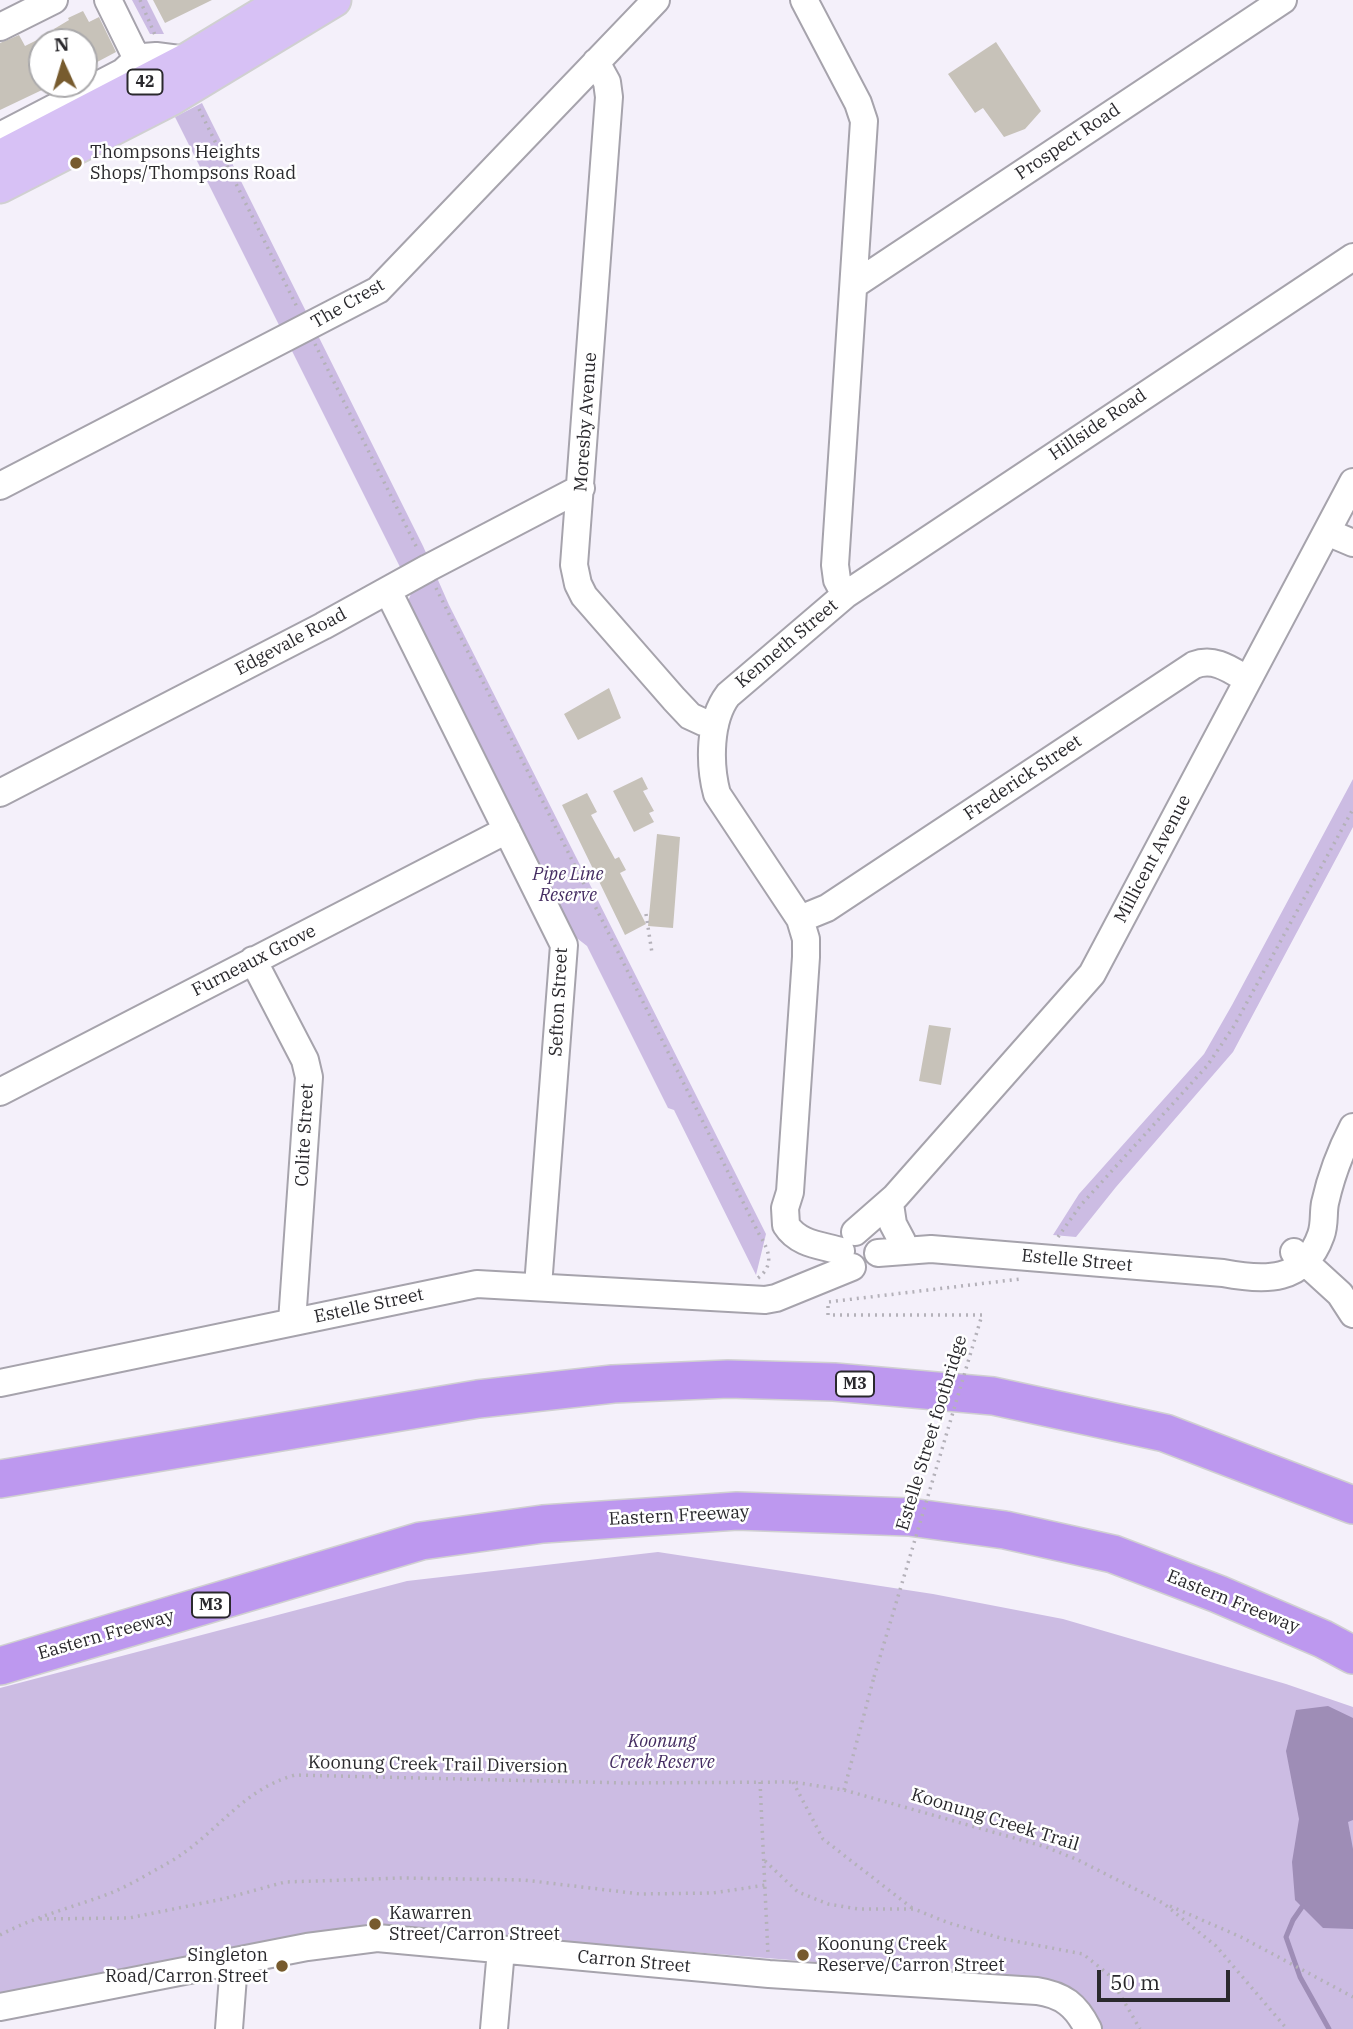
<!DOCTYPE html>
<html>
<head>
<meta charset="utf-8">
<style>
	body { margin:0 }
	#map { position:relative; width:1353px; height:2029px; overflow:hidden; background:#f4f0fa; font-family:"IBM Plex Serif",serif }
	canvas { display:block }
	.north { position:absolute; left:28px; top:28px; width:70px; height:70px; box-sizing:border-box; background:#fff; border:2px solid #aaa9ab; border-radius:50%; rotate:356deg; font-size:19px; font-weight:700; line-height:28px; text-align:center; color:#2a292d }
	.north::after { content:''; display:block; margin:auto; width:24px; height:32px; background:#775b2e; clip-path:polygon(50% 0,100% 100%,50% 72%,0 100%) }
	.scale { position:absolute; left:1097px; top:1970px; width:133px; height:32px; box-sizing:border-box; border:4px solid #2a292d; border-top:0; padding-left:9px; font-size:21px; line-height:24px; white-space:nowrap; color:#2a292d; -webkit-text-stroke:5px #fff; paint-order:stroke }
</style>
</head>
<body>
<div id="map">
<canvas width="1353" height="2029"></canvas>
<div class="north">N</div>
<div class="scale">50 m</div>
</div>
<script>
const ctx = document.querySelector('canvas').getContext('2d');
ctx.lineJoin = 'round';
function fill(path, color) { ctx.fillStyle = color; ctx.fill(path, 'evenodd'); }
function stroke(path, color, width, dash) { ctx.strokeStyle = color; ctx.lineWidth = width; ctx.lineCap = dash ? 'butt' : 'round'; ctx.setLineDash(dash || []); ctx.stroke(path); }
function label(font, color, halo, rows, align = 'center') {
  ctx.font = font + ' "IBM Plex Serif",serif'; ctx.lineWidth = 5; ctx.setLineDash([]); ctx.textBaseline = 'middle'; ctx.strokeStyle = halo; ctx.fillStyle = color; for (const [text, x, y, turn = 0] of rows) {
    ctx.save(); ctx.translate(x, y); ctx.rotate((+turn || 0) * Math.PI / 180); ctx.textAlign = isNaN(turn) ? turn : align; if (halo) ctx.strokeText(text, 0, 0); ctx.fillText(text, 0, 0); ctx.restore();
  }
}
fill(new Path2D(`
	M 132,0 L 147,0 L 164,34 L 150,34 Z
	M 202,103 L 423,546 L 449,605 L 766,1234 L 756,1275 L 674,1110 L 668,1108 L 587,946 L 569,932 L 407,604 L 412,591 L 175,117 Z
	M 1353,779 L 1353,827 L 1233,1052 L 1116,1187 L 1076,1237 L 1053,1235 L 1079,1194 L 1204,1054 L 1232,1005 Z
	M 658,1552 L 933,1594 L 1063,1619 L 1286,1684 L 1353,1707 L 1353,2029 L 1102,2029 C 1089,2004 1078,1987 1049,1981 L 373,1926 L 319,1932 L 0,1994 L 0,1688 L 407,1581 Z`), '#ccbce3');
fill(new Path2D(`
	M 1328,1706 L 1353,1718 L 1353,1820 L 1348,1822 L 1353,1849 L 1353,1929 L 1323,1928 L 1295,1900 L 1292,1862 L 1299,1819 L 1286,1751 L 1296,1710 Z`), '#9e8db6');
stroke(new Path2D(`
	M 1302,1907 L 1293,1920 L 1286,1937 L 1300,1977 L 1329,2029`), '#9e8db6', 5);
fill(new Path2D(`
	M 153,0 L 212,0 L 165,23 Z
	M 83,11 L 89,22 L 99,17 L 116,52 L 84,69 L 84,42 L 42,42 L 42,90 L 0,110 L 0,43 L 19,35 L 25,46 L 55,31 L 54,29 L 69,20 L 68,18 Z
	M 996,42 L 1041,111 L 1025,129 L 1004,137 L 983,108 L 975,113 L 948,74 Z
	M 609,688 L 621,718 L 578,740 L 564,714 Z
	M 642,777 L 648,789 L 643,791 L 654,811 L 649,813 L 654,822 L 634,832 L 613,791 Z
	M 587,793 L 597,812 L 591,815 L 615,859 L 619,857 L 626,870 L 620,873 L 646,924 L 625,935 L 562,805 Z
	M 657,834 L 680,837 L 673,928 L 648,926 Z
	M 929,1025 L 951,1028 L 941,1085 L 919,1081 Z`), '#c7c2b9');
const minor = new Path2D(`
	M 108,0 L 137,59
	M 804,0 L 858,103 L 864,121 L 835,565 L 837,580 L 845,595 L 728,695 C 709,720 709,764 717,794 L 800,919 L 806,939 L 806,957 L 790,1192 L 785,1208 L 786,1225 C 798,1244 820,1245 841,1251
	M 0,27 L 54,0
	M 596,62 L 607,82 L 609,97 L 574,565 L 578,584 L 584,596 L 674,699 L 690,716 L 703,722 L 715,725
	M 0,136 L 123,72 L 137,59 L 143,57 L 156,56 L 187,60
	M 854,285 L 1283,0
	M 0,486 L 378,290 L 656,0
	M 1327,532 L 1353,543
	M 388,591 L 564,945 L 538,1286
	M 845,595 L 1353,257
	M 0,793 L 323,626 L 428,568 L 581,488
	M 800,919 L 827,908 L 1194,665 C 1215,657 1231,670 1248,680
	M 253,960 L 305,1060 L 309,1077 L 292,1322
	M 0,1092 L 507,830
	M 890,1204 L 893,1224 L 902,1241
	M 855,1232 L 895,1197 L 1092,974 L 1353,482
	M 1294,1252 L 1340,1294 L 1353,1314
	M 878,1253 L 931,1249 L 1223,1273 C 1265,1281 1304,1283 1321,1235 C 1325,1224 1323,1213 1325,1203 C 1331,1176 1341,1150 1353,1127
	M 0,1383 L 477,1284 L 765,1300 L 776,1298 L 852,1267
	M 0,2007 L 307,1947 L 377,1938 L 769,1974 L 1037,1991 C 1063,1995 1076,2005 1088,2029
	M 229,2029 L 234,1963
	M 494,2029 L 501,1950`);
const major = new Path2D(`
	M 0,157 L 187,60 L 286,0
	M 0,186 L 172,98 L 334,0`);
const highway = new Path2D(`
	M 0,1479 L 478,1399 L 613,1384 L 728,1379 L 834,1382 L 993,1396 L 1165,1433 L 1353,1505
	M 0,1666 L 421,1541 L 543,1524 L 737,1511 L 909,1517 L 1005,1530 L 1113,1554 L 1218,1594 L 1323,1639 L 1353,1655`);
stroke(minor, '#a6a3ac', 30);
stroke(major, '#d0d0d1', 37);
stroke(highway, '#d0d0d1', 40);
stroke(new Path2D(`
	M 140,0 L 155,35
	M 199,109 L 298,309
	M 315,344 L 418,550
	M 436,588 L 759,1234 C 769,1250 775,1265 758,1278
	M 646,914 L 652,953
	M 1058,1237 L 1080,1206 L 1207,1066 L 1234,1026 L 1353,809
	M 982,1315 L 828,1315 L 828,1302 L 1020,1279
	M 760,1782 L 768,1954
	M 793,1782 L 823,1839 L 912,1908
	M 844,1790 L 874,1677
	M 765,1861 L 798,1892 L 828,1904 L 858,1909 L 914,1909 L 949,1923 L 1004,1939 L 1083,1954 L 1108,1974 L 1140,2029
	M 1170,1906 L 1241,1937 L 1353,1997
	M 40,1919 L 129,1918 L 223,1899 L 285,1882 L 403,1878 L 524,1880 L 640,1894 L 713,1893 L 766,1885
	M 0,1935 C 36,1916 74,1907 111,1893 C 130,1885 150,1873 168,1863 C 217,1835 240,1790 295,1775 L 626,1783 L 793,1782 L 844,1790 L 1046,1847 L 1078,1860 L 1163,1903 L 1216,1946 L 1287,2029`), '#b4b1b9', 3.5, [2, 5]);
stroke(minor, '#fff', 26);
stroke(major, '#d7c1f5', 33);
stroke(highway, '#bd98ef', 37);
stroke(new Path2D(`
	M 874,1677 L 982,1315`), '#b4b1b9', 3.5, [2, 5]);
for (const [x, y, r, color] of [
	[76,163,7,"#775b2e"],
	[375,1924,7,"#775b2e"],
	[803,1955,7,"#775b2e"],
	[282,1966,7,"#775b2e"]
]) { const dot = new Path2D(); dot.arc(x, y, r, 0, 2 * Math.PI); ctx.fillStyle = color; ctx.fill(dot); stroke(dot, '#fff', 2.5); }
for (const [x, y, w] of [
	[145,82,35],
	[855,1384,38],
	[211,1605,38]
]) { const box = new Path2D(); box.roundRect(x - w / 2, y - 12.5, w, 25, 5); ctx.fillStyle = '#fff'; ctx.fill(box); stroke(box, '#2a292d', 2); }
label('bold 16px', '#2a292d', null, [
	["42",145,82],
	["M3",855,1384],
	["M3",211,1605]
]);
label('18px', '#2a292d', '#fff', [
	["Prospect Road",1068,142,-34],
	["The Crest",348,304,-30],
	["Moresby Avenue",586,422,-86],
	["Hillside Road",1098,425,-34],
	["Edgevale Road",291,642,-28],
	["Kenneth Street",787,644,-40],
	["Frederick Street",1023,778,-34],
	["Millicent Avenue",1153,859,-62],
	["Furneaux Grove",254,961,-27],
	["Sefton Street",559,1002,-87],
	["Colite Street",305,1135,-87],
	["Estelle Street",1077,1261,5],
	["Estelle Street",369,1306,-12],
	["Estelle Street footbridge",932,1433,-73],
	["Eastern Freeway",679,1516,-3],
	["Eastern Freeway",1233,1602,22],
	["Eastern Freeway",106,1635,-16],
	["Koonung Creek Trail Diversion",438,1765,1],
	["Koonung Creek Trail",995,1820,17],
	["Carron Street",634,1962,5]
]);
label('18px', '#2a292d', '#fff', [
	["Thompsons Heights",90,153],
	["Shops/Thompsons Road",90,174],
	["Kawarren",389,1914],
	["Street/Carron Street",389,1935],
	["Koonung Creek",817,1945],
	["Reserve/Carron Street",817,1966],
	["Singleton",268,1956,"right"],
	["Road/Carron Street",268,1977,"right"]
], 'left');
label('italic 18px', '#452d62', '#fff', [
	["Pipe Line",568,875],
	["Reserve",568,896],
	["Koonung",662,1742],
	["Creek Reserve",662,1763]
]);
</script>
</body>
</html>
